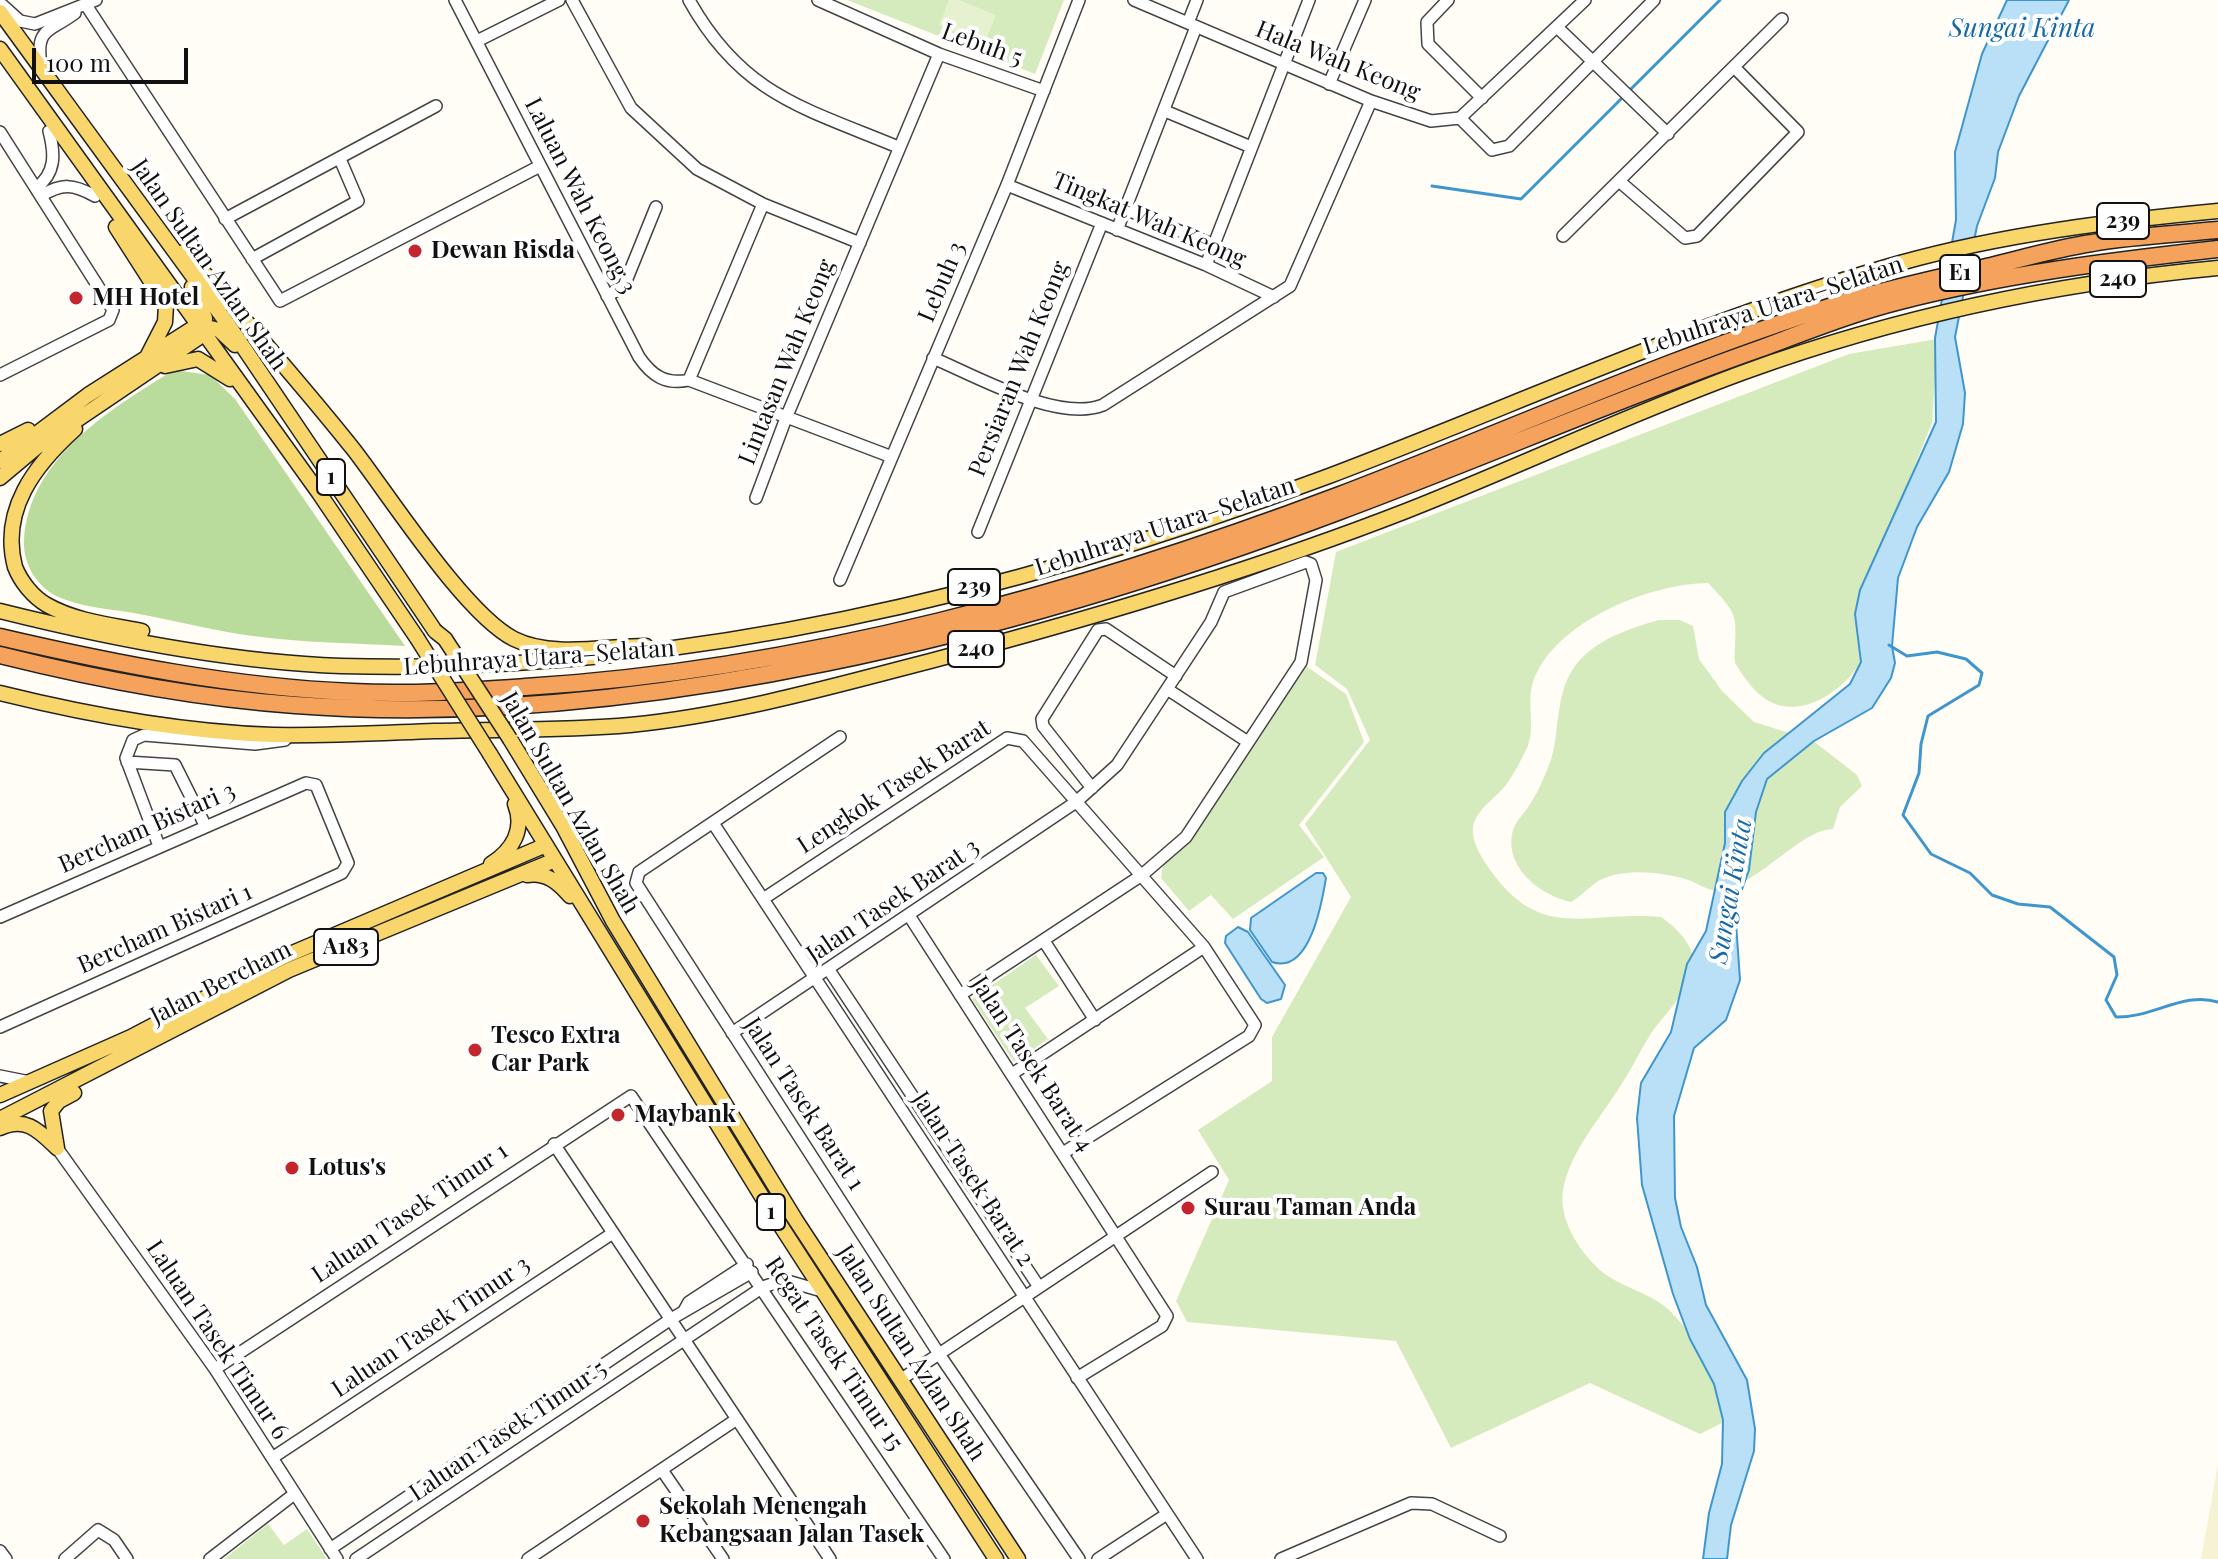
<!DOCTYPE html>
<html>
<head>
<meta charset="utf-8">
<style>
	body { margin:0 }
	#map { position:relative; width:2218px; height:1559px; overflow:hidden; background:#fffdf5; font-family:"Playfair Display",serif }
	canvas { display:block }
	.scale { position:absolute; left:32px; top:48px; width:156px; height:36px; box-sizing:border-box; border:4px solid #111; border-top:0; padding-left:10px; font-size:24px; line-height:28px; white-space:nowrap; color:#111; -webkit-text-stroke:6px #fff; paint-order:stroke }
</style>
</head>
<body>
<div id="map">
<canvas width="2218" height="1559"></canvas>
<div class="scale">100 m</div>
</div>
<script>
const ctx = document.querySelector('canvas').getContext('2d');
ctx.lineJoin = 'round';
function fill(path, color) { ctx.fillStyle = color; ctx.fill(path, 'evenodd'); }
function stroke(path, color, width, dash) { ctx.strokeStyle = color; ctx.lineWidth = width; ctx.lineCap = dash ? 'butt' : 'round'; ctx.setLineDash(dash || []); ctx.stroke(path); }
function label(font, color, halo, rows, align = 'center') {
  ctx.font = font + ' "Playfair Display",serif'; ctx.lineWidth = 8; ctx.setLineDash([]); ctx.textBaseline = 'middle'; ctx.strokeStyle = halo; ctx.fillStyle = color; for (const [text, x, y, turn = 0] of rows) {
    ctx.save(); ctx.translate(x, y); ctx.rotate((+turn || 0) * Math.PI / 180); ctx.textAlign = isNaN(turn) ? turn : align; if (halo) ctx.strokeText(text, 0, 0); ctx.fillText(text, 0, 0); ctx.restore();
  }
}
fill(new Path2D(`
	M 2218,1464 L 2218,1559 L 2201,1559 Z`), '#f6f3d4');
fill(new Path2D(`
	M 847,0 L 1064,0 L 1035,74 Z
	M 1937,339 L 1932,423 L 1906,487 L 1861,662 C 1844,690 1799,723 1764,698 C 1752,689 1743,676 1735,663 C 1734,617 1744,620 1708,583 C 1648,584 1554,622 1533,682 C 1526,702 1536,728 1527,748 C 1521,760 1514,774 1506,785 C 1495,799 1477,808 1473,827 C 1471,842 1483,860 1491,871 C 1542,943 1589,910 1661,917 C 1673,925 1692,942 1693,959 C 1695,986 1666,1012 1652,1032 C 1641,1049 1632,1068 1621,1085 C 1601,1117 1573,1148 1564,1185 C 1556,1216 1578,1250 1600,1270 C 1622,1289 1653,1292 1673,1314 C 1703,1346 1719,1378 1728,1420 L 1700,1434 L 1590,1383 L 1451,1448 L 1396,1341 L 1187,1322 L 1176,1301 L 1229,1180 L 1198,1130 L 1272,1081 L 1272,1037 L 1351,897 L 1305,824 L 1370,740 L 1347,689 L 1315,665 L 1336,552 L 1849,354 Z
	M 1659,620 L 1680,620 L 1693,626 L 1699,659 L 1722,691 L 1754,722 L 1812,740 L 1857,775 L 1862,786 L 1840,807 L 1833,829 C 1799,830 1762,883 1720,890 C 1708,892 1697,882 1685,879 C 1660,872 1625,868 1600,880 C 1590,886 1581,896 1571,902 C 1540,895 1503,867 1513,830 C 1516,820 1525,813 1530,804 C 1539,791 1545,775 1551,760 C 1560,730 1555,693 1575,666 C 1594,640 1630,628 1659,620 Z
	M 1306,666 L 1346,694 L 1364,742 L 1299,825 L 1324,857 L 1233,919 L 1211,895 L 1189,911 L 1161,878 L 1163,863 L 1190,842 Z
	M 1036,955 L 1059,986 L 1025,1008 L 1048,1039 L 1014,1062 L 972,999 Z
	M 268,1524 L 284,1545 L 307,1529 L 327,1559 L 224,1559 Z`), '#d5ebbd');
fill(new Path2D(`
	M 174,370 L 210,375 L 235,399 L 405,646 C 355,643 303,643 253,636 C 215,631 177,621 139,614 C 114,609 84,608 61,598 C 38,589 23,565 24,541 C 28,459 110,409 174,370 Z`), '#b9dc9c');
fill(new Path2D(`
	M 949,0 L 959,0 L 996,15 L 984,44 L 939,25 Z`), '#e6f2cf');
const water = new Path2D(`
	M 2007,0 L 2069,0 L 2019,96 L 1998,152 L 1995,178 L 1977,226 L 1955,337 L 1965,393 L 1963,424 L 1949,472 L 1917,527 L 1898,578 L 1892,646 L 1895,663 L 1891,678 L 1872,708 L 1814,741 L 1767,779 L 1756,812 L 1749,870 L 1735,909 L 1740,980 L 1726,1020 L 1694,1048 L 1674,1116 L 1675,1198 L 1681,1227 L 1697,1267 L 1706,1305 L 1747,1380 L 1755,1429 L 1754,1451 L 1731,1525 L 1727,1559 L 1703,1559 L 1709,1513 L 1722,1464 L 1723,1420 L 1714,1384 L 1690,1339 L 1673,1294 L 1642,1185 L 1637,1118 L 1641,1083 L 1671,1032 L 1687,964 L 1706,931 L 1725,843 L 1725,812 L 1742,781 L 1764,753 L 1850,684 L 1861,662 L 1855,614 L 1860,590 L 1936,422 L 1935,338 L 1956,220 L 1955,152 L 1982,54 Z
	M 1316,873 L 1323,873 L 1326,878 C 1322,902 1310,975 1272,962 L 1250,930 L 1251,918 Z
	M 1238,927 L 1248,932 L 1285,985 L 1281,999 L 1267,1003 L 1261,999 L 1225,943 L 1226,936 Z`);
fill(water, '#b9e0f7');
stroke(water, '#3f96cf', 2);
stroke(new Path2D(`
	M 1432,186 L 1521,199 L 1720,0
	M 1889,645 L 1907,656 L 1937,652 L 1966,659 L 1982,673 L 1979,685 L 1928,716 L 1921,744 L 1919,773 L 1903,815 L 1931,854 L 1970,873 L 1992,895 L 2018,904 L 2050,907 L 2114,957 L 2117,975 L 2106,1000 L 2116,1017 C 2153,1018 2184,991 2218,1002`), '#3f96cf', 3);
const minor = new Path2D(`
	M 455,0 L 639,357 C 652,376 666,385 689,380
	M 572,0 L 631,108 L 697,169 L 763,204 L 860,243
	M 689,0 C 742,95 804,108 898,147
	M 818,0 L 939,54 L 1044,91
	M 1134,0 L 1371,101 L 1431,121 L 1460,118 L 1585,0
	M 1448,0 L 1427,22 L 1428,44 L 1482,98
	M 0,3 L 20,21 L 35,24 L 96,0
	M 86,5 L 280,301 L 540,166
	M 1188,23 L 1197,0
	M 1558,28 L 1668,134
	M 477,41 L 559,0
	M 41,65 C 35,27 50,32 75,13
	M 1329,84 L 1365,0
	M 1165,111 L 1251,147
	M 1460,118 L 1492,150 L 1509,146 L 1654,0
	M 0,132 L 113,310 L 109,320 L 0,375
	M 1619,181 L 1685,238 L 1697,236 L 1798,132 L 1734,67
	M 1007,185 L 1206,265 L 1274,297
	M 36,188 C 56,173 55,154 49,131
	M 41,196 C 62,183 73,184 95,196
	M 1125,209 L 1214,245
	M 225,219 L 436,106
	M 1117,230 L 1196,27
	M 1563,236 L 1782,19
	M 252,259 L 358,201 L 340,159
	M 1206,265 L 1309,0
	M 607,296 L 624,286 L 656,207
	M 933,358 C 976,376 1058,423 1103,405 L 1290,286 L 1371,101
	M 689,380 L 892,457
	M 689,380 L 763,204
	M 756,498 L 786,418 L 939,54
	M 978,532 L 1102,223
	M 840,580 L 1007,185 L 1079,0
	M 1167,689 L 1248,742
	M 840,737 L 639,872 L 636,883 L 939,1354 L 1079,1559
	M 127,762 L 175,765 L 205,825
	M 1092,788 L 1043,726 L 1042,719 L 1098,630 L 1106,629 L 1176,676
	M 713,823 L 1197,1559
	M 159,846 L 126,758 L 133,740 L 144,735 L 255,744 L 285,740
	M 763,899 L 1007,738 L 1023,741 L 1204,947 L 1255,1025 L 1249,1036 L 1063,1153
	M 0,917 L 306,783 L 316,785 L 348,863 L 342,873 L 0,1027
	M 910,917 L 1167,1316 L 1162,1326 L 1077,1378
	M 1044,941 L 1095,1020
	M 829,970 L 1039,1287
	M 732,1033 L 1076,802 L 1117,765 L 1211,622 L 1224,592 L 1306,562 L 1311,564 L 1316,580 L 1301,662 L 1186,837 L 1142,875 L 960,995
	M 1012,1074 L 1204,947
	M 0,1076 L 30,1082
	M 554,1144 L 830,1559
	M 57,1148 L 215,1369 L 337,1559
	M 684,1311 L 689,1302 L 747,1264
	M 215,1369 L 631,1096 L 944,1559
	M 903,1378 L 1212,1172
	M 272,1458 L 613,1233
	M 662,1470 L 723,1559
	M 330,1549 L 671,1319 L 752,1272
	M 0,1551 L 6,1559
	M 65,1559 L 98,1530 L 114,1540 L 127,1559
	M 210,1559 L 293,1495
	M 356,1559 L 763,1287 L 784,1280 L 822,1291
	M 528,1559 L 737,1419
	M 1098,1559 L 1167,1514
	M 1281,1559 L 1411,1503 L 1432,1504 L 1500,1536`);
const major = new Path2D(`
	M 0,12 L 227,323 L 435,631
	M 0,49 L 319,493 L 417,638
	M 116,227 L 166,305 L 165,322 L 146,359
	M 185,251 C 242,317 300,382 354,450 C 391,498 465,614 514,639 C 552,658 605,646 646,646
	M 165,366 L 198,359 L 230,379
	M 75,429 C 35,465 0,510 15,567 C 21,582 33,597 47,605 C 75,621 111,625 142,631
	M 0,444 L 28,430
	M 0,461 L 88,395 L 198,325 L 219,330 L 235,345
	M 0,478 L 37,447 L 204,334 L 205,318 L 192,287
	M 0,611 C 108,638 229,662 341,666 C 679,676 1014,594 1329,476 C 1519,404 1705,318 1900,263 C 2004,234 2112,221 2218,211
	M 0,693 C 89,715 181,732 273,735 C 327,736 380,733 434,731 C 499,729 564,731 630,725 C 732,715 834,686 934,660 C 1093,618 1252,571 1406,511 C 1520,466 1631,413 1747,371 C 1899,316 2057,283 2218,268
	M 510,739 L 563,826 L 613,921 L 795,1219 L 1018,1559
	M 490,754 L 764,1200 L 996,1559
	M 491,864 C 513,850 525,829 515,804
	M 527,875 C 546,872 558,882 570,896
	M 0,1095 L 131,1037 L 283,957 L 546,845
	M 0,1119 L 289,970 L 555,860
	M 0,1128 C 26,1116 39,1131 57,1148
	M 57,1148 L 51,1111 L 59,1101 L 74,1093`);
const highway = new Path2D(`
	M 0,637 C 116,664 233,687 352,692 C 410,695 467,691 525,687 C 803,670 1080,593 1340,495 C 1505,432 1666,359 1835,305 C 1886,289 1938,278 1991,266 C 2024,258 2058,248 2092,243 C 2133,236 2176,234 2218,230
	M 0,655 C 96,679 196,698 295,705 C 637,731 1021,631 1340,511 C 1480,459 1617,399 1759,349 C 1805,332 1852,313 1900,301 C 2005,274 2111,261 2218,249`);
stroke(minor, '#444', 14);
stroke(major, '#222', 17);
stroke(highway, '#222', 19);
stroke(minor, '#fff', 11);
stroke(major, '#f9d66b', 14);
stroke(highway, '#f5a25d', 16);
const majorBridge = new Path2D(`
	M 435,631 L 445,639 L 510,739
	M 417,638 L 490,754`);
stroke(majorBridge, '#222', 17, []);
stroke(majorBridge, '#f9d66b', 14);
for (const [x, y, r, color] of [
	[415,251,8,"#c4262e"],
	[76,298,8,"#c4262e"],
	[475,1050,8,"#c4262e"],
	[618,1115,8,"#c4262e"],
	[292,1168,8,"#c4262e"],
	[1188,1208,8,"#c4262e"],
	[643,1521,8,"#c4262e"]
]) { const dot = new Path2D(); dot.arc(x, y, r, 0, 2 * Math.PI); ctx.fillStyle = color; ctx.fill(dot); stroke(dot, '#fff', 3); }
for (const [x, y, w] of [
	[2123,221,52],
	[1960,273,40],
	[2118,279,56],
	[331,477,28],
	[974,587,52],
	[976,649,56],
	[346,947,64],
	[771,1212,28]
]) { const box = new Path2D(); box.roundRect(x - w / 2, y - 18, w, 36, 6); ctx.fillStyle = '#fff'; ctx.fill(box); stroke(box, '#111', 2); }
label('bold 22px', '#111', null, [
	["239",2123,221],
	["E1",1960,273],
	["240",2118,279],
	["1",331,477],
	["239",974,587],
	["240",976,649],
	["A183",346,947],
	["1",771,1212]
]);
label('24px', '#111', '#fff', [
	["Lebuh 5",982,45,20],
	["Hala Wah Keong",1338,61,22],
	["Laluan Wah Keong 3",580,196,63],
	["Tingkat Wah Keong",1149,220,23],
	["Jalan Sultan Azlan Shah",209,265,55],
	["Lebuh 3",942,282,-67],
	["Lebuhraya Utara–Selatan",1773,306,-18],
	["Lintasan Wah Keong",787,362,-68],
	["Persiaran Wah Keong",1019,369,-68],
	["Lebuhraya Utara–Selatan",1165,527,-18],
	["Lebuhraya Utara–Selatan",539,658,-4],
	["Lengkok Tasek Barat",894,787,-33],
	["Jalan Sultan Azlan Shah",570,803,60],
	["Bercham Bistari 3",147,828,-24],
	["Jalan Tasek Barat 3",893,901,-34],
	["Bercham Bistari 1",165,929,-24],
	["Jalan Bercham",221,983,-27],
	["Jalan Tasek Barat 4",1032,1064,57],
	["Jalan Tasek Barat 1",804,1104,57],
	["Jalan Tasek Barat 2",973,1179,57],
	["Laluan Tasek Timur 1",410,1213,-34],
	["Laluan Tasek Timur 3",431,1327,-34],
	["Laluan Tasek Timur 6",217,1340,56],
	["Jalan Sultan Azlan Shah",911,1353,57],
	["Regat Tasek Timur 15",834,1354,56],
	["Laluan Tasek Timur 5",508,1431,-34]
]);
label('bold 24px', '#111', '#fff', [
	["Dewan Risda",431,251],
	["MH Hotel",92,298],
	["Tesco Extra",491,1036],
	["Car Park",491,1064],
	["Maybank",634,1115],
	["Lotus's",308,1168],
	["Surau Taman Anda",1204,1208],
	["Sekolah Menengah",659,1507],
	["Kebangsaan Jalan Tasek",659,1535]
], 'left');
label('italic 26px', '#1768a6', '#fff', [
	["Sungai Kinta",2022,29],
	["Sungai Kinta",1731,891,-80]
]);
</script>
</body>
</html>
